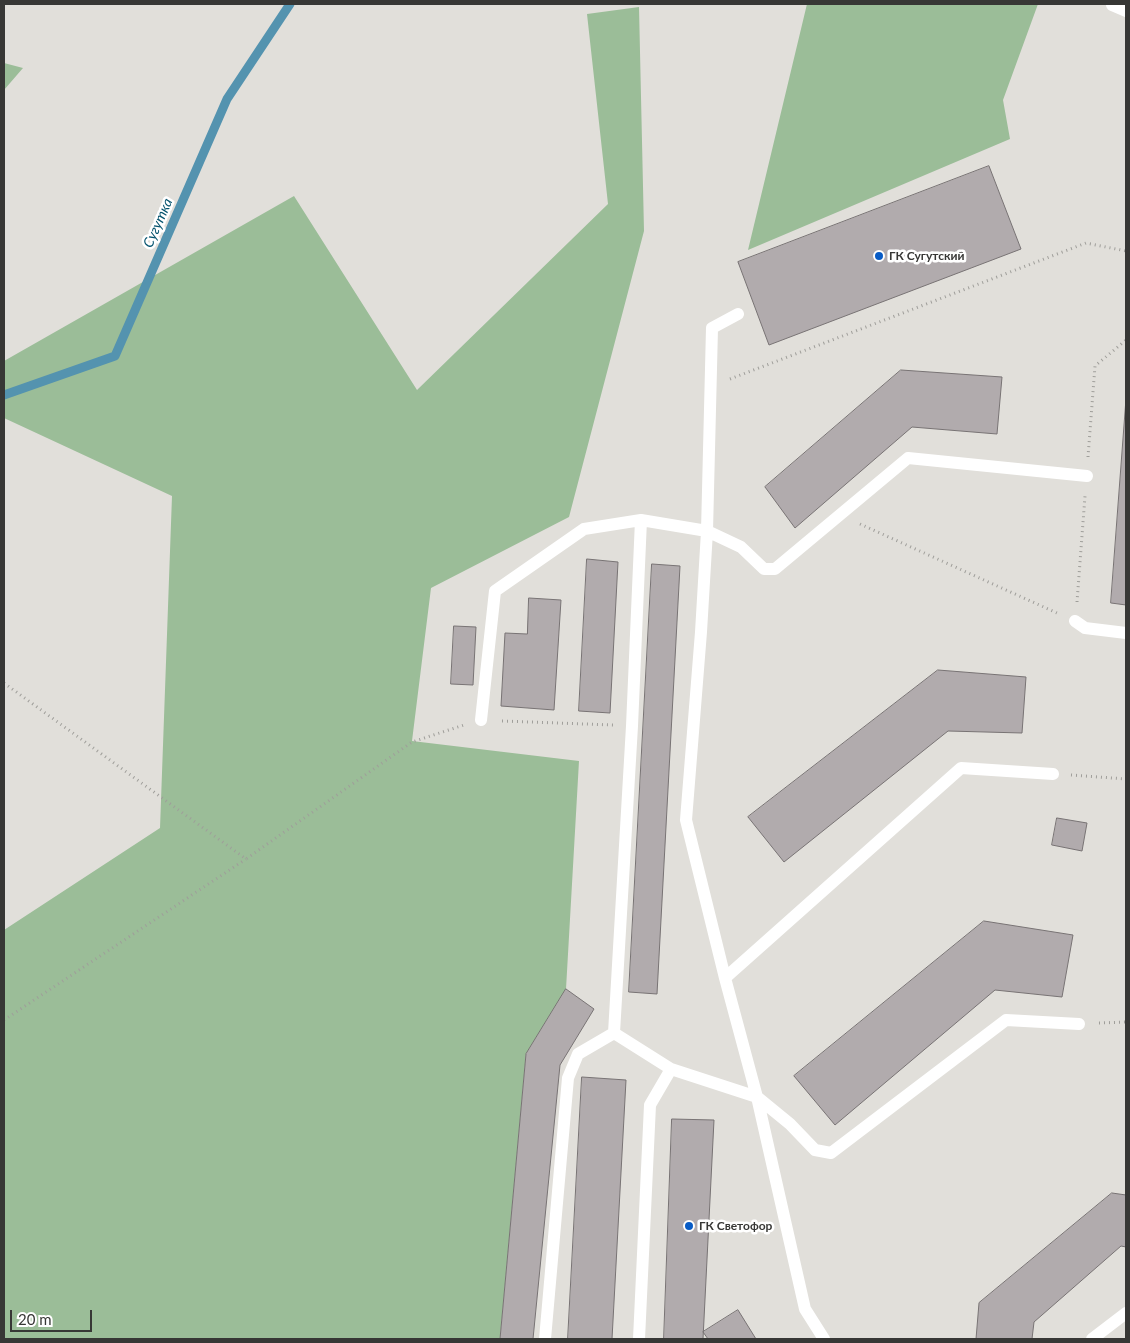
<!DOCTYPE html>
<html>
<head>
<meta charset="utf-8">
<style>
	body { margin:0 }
	#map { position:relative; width:1130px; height:1343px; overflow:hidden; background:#e1dfda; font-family:Lato,sans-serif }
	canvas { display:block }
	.frame { position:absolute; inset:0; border:5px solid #373735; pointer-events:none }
	.scale { position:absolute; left:10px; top:1310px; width:82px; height:22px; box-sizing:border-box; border:2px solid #373735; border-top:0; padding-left:6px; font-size:15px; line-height:18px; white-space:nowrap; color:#373735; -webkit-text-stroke:4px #fff; paint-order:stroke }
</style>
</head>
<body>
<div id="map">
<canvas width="1130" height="1343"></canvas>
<div class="frame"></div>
<div class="scale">20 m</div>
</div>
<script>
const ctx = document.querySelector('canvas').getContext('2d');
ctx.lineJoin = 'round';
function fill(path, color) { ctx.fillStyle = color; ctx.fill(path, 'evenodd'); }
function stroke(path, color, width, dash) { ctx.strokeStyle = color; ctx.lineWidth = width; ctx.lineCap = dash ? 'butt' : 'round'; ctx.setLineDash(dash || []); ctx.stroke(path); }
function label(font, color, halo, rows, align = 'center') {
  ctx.font = font + ' Lato,sans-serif'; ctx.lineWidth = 5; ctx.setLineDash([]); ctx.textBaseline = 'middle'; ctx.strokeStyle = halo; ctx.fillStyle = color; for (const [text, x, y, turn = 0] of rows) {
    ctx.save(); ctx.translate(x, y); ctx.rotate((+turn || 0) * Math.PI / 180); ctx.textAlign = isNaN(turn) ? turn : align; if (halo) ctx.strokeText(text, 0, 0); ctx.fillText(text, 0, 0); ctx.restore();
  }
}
fill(new Path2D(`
	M 807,4 L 1038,4 L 1003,100 L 1010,139 L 748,250 Z
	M 639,7 L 644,231 L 569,517 L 431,588 L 412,741 L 579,761 L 566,989 L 526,1054 L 500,1339 L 4,1339 L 4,930 L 160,828 L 172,496 L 4,418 L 4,361 L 294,196 L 417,390 L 608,204 L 587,14 Z
	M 4,63 L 23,68 L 4,90 Z`), '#9bbd98');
stroke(new Path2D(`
	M 4,395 L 115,356 L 227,99 L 290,4`), '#5493af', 9);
const building = new Path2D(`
	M 989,166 L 1021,249 L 769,345 L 738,262 Z
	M 901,370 L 1002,377 L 997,434 L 912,427 L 795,528 L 765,487 Z
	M 1126,399 L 1126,605 L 1111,603 Z
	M 587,559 L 618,562 L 610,713 L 579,711 Z
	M 652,564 L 680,566 L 657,994 L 629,992 Z
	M 529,598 L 561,600 L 554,710 L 501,706 L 505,633 L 527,634 Z
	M 454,626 L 476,627 L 473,685 L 451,684 Z
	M 938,670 L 1026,677 L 1022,733 L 948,731 L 784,862 L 748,817 Z
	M 1057,818 L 1087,823 L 1082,851 L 1052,845 Z
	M 984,921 L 1073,935 L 1062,997 L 995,990 L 835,1125 L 794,1076 Z
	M 566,989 L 594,1009 L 560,1065 L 533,1339 L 500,1339 L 526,1054 Z
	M 582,1077 L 626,1080 L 612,1339 L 568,1339 Z
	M 672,1119 L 714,1120 L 703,1339 L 664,1339 Z
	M 1112,1193 L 1126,1195 L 1126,1247 L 1121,1246 L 1034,1322 L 1032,1339 L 976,1339 L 979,1303 Z
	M 738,1310 L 756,1339 L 708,1339 L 703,1332 Z`);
fill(building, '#b1abad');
stroke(building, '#787374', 1);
stroke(new Path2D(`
	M 730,379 L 1086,243 L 1126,251
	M 1088,457 L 1095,366 L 1126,340
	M 860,524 L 1057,613
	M 1077,602 L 1085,496
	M 4,683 L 246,859 L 412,742 L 464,725
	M 502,721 L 613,725
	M 1071,775 L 1126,779
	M 4,1020 L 246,859
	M 1099,1023 L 1126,1022`), '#9f9e9a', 3, [1, 4]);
stroke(new Path2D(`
	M 1113,4 L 1112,5 L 1126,11
	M 738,314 L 712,328 L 707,531 L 701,632 L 686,820 L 725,978 L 757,1097 L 805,1309 L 824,1339
	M 641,520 L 632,726 L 614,1033 L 671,1069 L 757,1097 L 790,1124 L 815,1150 L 831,1153 L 1006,1020 L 1079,1024
	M 1075,621 L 1085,628 L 1126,633
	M 481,720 L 495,591 L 584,529 L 641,520 L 707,531 L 741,547 L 764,569 L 775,569 L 908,458 L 1087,476
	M 725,978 L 961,768 L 1053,774
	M 545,1339 L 568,1078 L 578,1054 L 614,1033
	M 639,1339 L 650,1105 L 671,1069
	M 1092,1339 L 1126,1313`), '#fff', 12);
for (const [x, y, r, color] of [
	[879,256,5,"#085bc5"],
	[689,1226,5,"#085bc5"]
]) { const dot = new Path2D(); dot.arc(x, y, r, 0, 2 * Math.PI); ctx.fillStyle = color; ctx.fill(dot); stroke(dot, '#fff', 2); }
label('bold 12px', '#373735', '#fff', [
	["ГК Сугутский",889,256],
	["ГК Светофор",699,1226]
], 'left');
label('italic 14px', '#05536e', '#fff', [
	["Сугутка",158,223,-66]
]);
</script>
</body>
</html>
